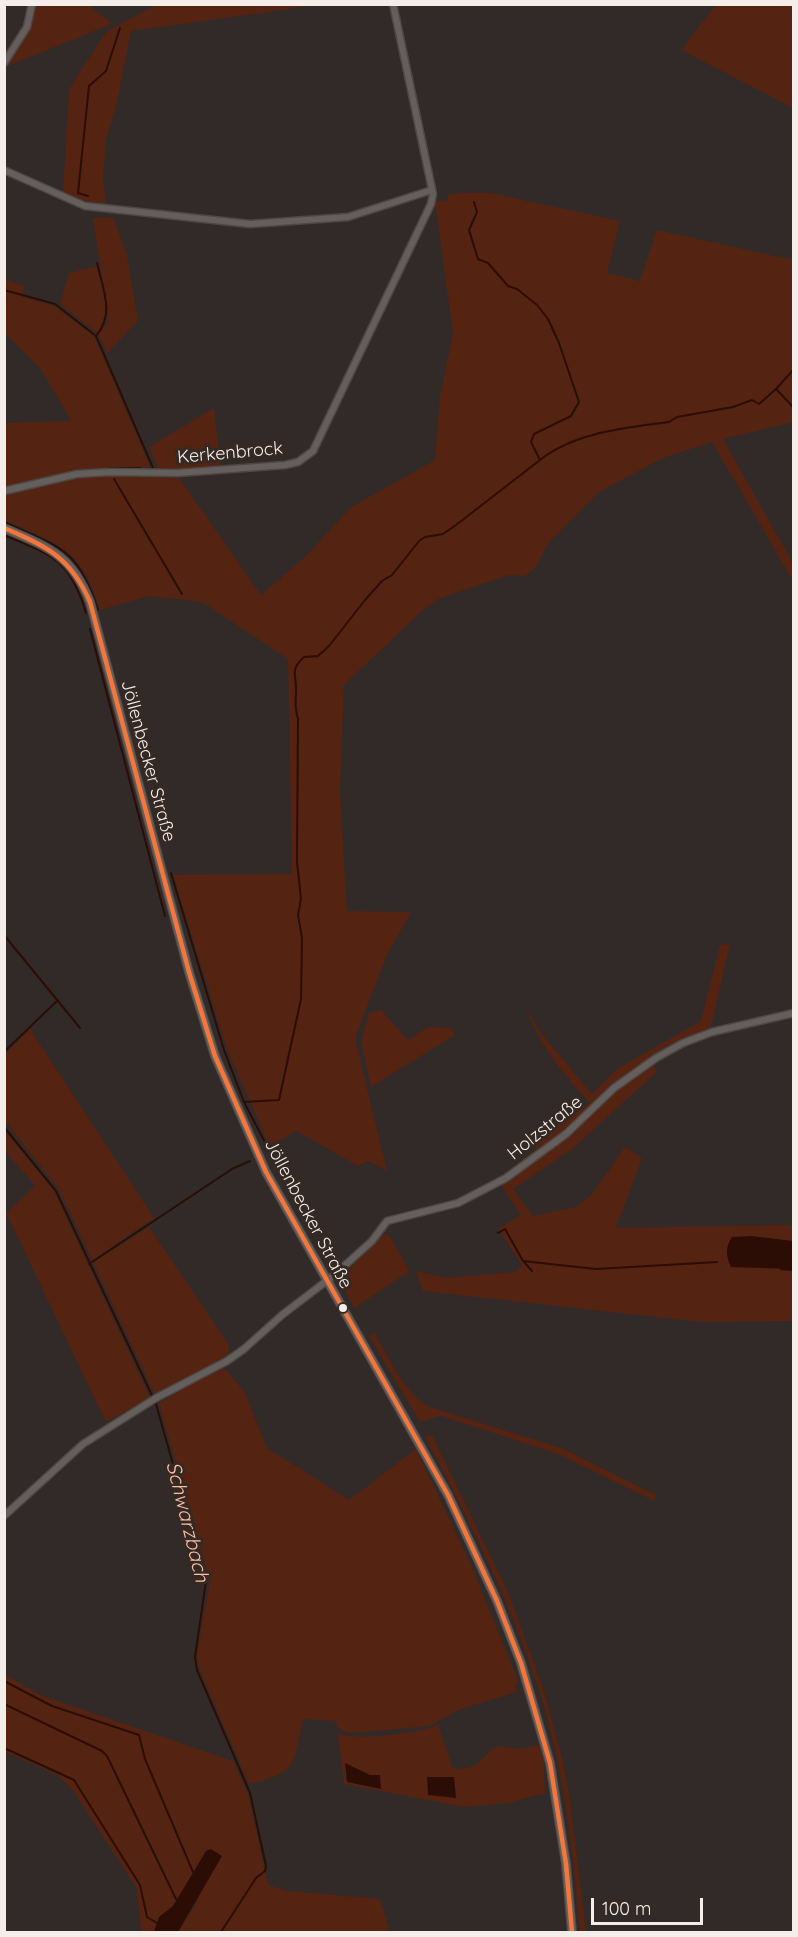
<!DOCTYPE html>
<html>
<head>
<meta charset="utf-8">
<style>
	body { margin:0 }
	#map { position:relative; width:798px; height:1937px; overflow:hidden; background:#312a28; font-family:Quicksand,sans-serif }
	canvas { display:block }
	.frame { position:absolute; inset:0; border:6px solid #f5edea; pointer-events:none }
	.scale { position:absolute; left:591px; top:1898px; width:112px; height:27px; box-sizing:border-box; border:3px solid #f5edea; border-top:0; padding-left:8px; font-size:18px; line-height:21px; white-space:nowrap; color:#f5edea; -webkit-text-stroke:4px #352924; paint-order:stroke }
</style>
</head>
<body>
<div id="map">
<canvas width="798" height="1937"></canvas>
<div class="frame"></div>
<div class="scale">100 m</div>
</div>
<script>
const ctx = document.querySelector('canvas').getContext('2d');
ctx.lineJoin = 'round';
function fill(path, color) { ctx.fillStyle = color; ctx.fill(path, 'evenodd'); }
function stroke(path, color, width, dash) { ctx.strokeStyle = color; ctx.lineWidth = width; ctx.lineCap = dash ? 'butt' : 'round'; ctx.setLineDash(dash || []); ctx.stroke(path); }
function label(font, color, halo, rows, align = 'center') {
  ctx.font = font + ' Quicksand,sans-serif'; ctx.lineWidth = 6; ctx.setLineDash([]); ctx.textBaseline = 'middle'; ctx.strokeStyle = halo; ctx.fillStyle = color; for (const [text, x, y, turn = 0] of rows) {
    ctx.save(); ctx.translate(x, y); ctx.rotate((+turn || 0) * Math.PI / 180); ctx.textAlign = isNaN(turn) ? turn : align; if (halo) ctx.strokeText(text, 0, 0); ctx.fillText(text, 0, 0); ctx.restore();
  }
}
fill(new Path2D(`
	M 35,5 L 89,5 L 112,24 L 5,67 L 29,28 Z
	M 156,5 L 318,5 L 131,31 L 117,102 L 106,140 L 103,178 L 106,204 L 84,201 L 63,192 L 69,89 L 106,32 Z
	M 716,5 L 793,5 L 793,108 L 681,50 Z
	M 460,193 L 491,193 L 620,221 L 607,273 L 640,281 L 657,230 L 793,260 L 793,422 L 723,439 L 793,563 L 793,581 L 712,442 L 663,458 L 599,492 L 549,542 L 535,568 L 525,576 L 509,575 L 438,599 L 422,611 L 344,685 L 340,792 L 347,911 L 411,912 L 387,955 L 356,1035 L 356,1043 L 387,1171 L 368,1161 L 358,1166 L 296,1131 L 270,1147 L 227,1049 L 173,875 L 292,874 L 288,659 L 202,602 L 149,596 L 100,610 C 81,548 60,545 5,520 L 5,423 L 71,421 L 41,369 L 5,333 L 4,279 L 24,286 L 22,297 L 54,306 L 94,336 L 150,467 L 107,467 L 110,476 L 179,478 L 261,595 L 306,556 L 351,507 L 435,460 L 440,396 L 453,334 L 435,202 L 448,200 L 448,195 Z
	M 113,217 L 127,255 L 138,321 L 107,353 L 98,334 L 108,322 L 108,315 L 93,218 Z
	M 97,266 C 101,288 114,315 97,333 L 60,304 L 69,273 Z
	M 214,408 L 221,468 L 159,470 L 149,447 Z
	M 730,944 L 711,1027 L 650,1057 L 657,1072 L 571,1150 L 513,1189 L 533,1216 L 576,1207 L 592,1194 L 625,1147 L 642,1158 L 616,1228 L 793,1225 L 793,1321 L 701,1322 L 423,1291 L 416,1271 L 447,1278 L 516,1272 L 522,1265 L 498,1229 L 521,1215 L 501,1185 L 540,1157 L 533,1143 L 590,1103 C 560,1071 540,1045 524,1004 L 540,1032 L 592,1094 L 617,1069 L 701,1021 L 720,945 Z
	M 381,1010 L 408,1040 L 428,1027 L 451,1028 L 455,1035 L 371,1087 L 361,1042 L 369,1013 Z
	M 30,1029 L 154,1218 L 92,1260 L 59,1189 L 5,1121 L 5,1054 Z
	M 5,1131 L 54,1191 L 150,1398 L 106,1422 L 6,1213 L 35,1186 L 5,1151 Z
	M 149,1227 L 229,1345 L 228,1355 L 155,1395 L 93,1262 Z
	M 384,1234 L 389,1235 L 410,1271 L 354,1308 L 341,1282 L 345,1273 Z
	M 375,1333 C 389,1359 403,1389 427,1406 L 564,1449 L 656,1495 L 654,1501 L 558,1454 L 441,1416 L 420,1422 L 369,1336 Z
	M 224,1368 L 244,1391 L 267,1448 L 349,1500 L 416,1449 L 472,1567 L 518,1681 L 515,1685 L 517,1692 L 458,1710 L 431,1725 L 420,1727 L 348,1733 L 337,1727 L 336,1721 L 303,1719 C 293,1765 299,1772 249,1784 L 200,1670 L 197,1656 L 210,1582 L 159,1403 L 188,1385 Z
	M 432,1435 L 509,1594 L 543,1688 L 563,1762 L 571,1807 L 586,1932 L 580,1932 C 573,1850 564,1769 539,1690 C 511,1601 467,1518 425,1436 Z
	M 4,1674 L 40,1695 L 233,1761 L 248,1795 L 268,1885 L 288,1891 L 380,1899 L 390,1932 L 178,1932 L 198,1901 L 178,1897 L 168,1912 L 159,1917 L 154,1932 L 141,1932 L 137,1889 L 74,1792 L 58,1775 L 5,1752 Z
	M 438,1725 L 453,1769 C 486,1768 476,1759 497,1746 L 520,1749 L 540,1745 L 544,1764 L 545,1793 L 509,1803 L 464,1807 L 344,1784 L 338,1734 C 359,1740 418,1734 438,1725 Z`), '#552311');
fill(new Path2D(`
	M 752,1236 L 793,1241 L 793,1269 L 731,1267 C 726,1257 725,1247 732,1237 Z
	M 345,1763 L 370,1775 L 380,1775 L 381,1789 L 347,1782 Z
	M 454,1777 L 456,1798 L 428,1795 L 427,1777 Z
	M 211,1849 L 222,1856 L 178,1932 L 154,1932 L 159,1917 L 173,1906 L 206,1851 Z`), '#2c0d05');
stroke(new Path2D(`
	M 88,196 L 78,193 L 89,86 L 106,71 L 120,28
	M 4,290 L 55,304 L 96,336 L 153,468
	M 96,336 C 115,314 103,289 97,263
	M 776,389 L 794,369
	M 540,460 C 575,432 626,428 669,422 L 677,417 L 733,407 L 752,400 L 759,404 L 776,389 L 794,408
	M 108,468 L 140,468
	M 114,479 L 182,594
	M 4,522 C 61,548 77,547 98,610
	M 4,535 C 53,556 70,559 86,613
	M 90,629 L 165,916
	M 171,873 L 224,1050 L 244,1102
	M 4,935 L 80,1028
	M 4,1052 L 58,1000
	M 4,1127 L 56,1191 L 156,1404 L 206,1581 L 195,1657 L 197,1670 L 250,1793 L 266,1866 L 265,1871 L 256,1878 L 221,1932
	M 269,1150 L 244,1102 L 279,1100 L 301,999 L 302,938 L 298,915 L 301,899 L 297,862 L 298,719 C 294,706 296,702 296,689 C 296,673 290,670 304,657 L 318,656 L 329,646 L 365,600 L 382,581 L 392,575 L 419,541 L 425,537 L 443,534 L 456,525 L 540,460 L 531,442 L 534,434 L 571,416 L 579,402 L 559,343 L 548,319 L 537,305 L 517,289 L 508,286 L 488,263 L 478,259 L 469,230 L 477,212 L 474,202
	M 498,1233 L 505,1229 L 523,1261 L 596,1269 L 717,1262
	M 524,1262 L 532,1271
	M 89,1264 L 232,1169 L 250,1161
	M 781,1269 L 794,1270
	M 4,1681 L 52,1706 L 139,1735 L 145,1759 L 193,1872
	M 4,1704 L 102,1751 L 107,1756 L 176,1899
	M 4,1748 L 74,1780 L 140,1885 L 147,1917 L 157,1923`), '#2c0d05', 2);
const minor = new Path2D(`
	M 4,63 L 27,27 L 32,4
	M 4,170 L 85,206 L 250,224 L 348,217 L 432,190
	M 4,491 L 77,474 L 109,472 L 177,473 L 285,465 L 298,462 L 313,451 L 431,204 L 433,194 L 393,4
	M 4,1516 L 83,1444 L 156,1398 L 227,1361 L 244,1349 L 282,1315 L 333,1276 L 372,1241 L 387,1221 L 458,1203 L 506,1178 L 566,1134 L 614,1088 L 656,1058 L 683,1043 L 712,1032 L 794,1013`);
const tertiary = new Path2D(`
	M 4,528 C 48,547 72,555 90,602 L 189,972 L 215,1056 L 266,1172 L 448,1495 L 497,1601 L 521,1663 L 550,1763 L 566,1864 L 572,1932`);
stroke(minor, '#4d4745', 9);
stroke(tertiary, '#4d4745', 10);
stroke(minor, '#645e5c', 6);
stroke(tertiary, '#645e5c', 8);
stroke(new Path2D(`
	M 4,528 C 47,546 71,558 90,602 L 189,972 L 215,1056 L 266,1172 L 448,1495 L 497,1601 L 521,1663 L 550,1763 L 566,1864 L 572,1932`), '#f5763a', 4.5);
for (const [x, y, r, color] of [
	[343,1308,5,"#f5edea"]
]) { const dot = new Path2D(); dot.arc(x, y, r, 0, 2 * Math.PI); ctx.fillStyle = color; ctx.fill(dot); stroke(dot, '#352924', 2); }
label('18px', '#f5edea', '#352924', [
	["Kerkenbrock",230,453,-5],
	["Jöllenbecker Straße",148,761,75],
	["Holzstraße",545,1128,-39],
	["Jöllenbecker Straße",308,1214,62]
]);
label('italic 20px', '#fcbda7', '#352924', [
	["Schwarzbach",187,1522,76]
]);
</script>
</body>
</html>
